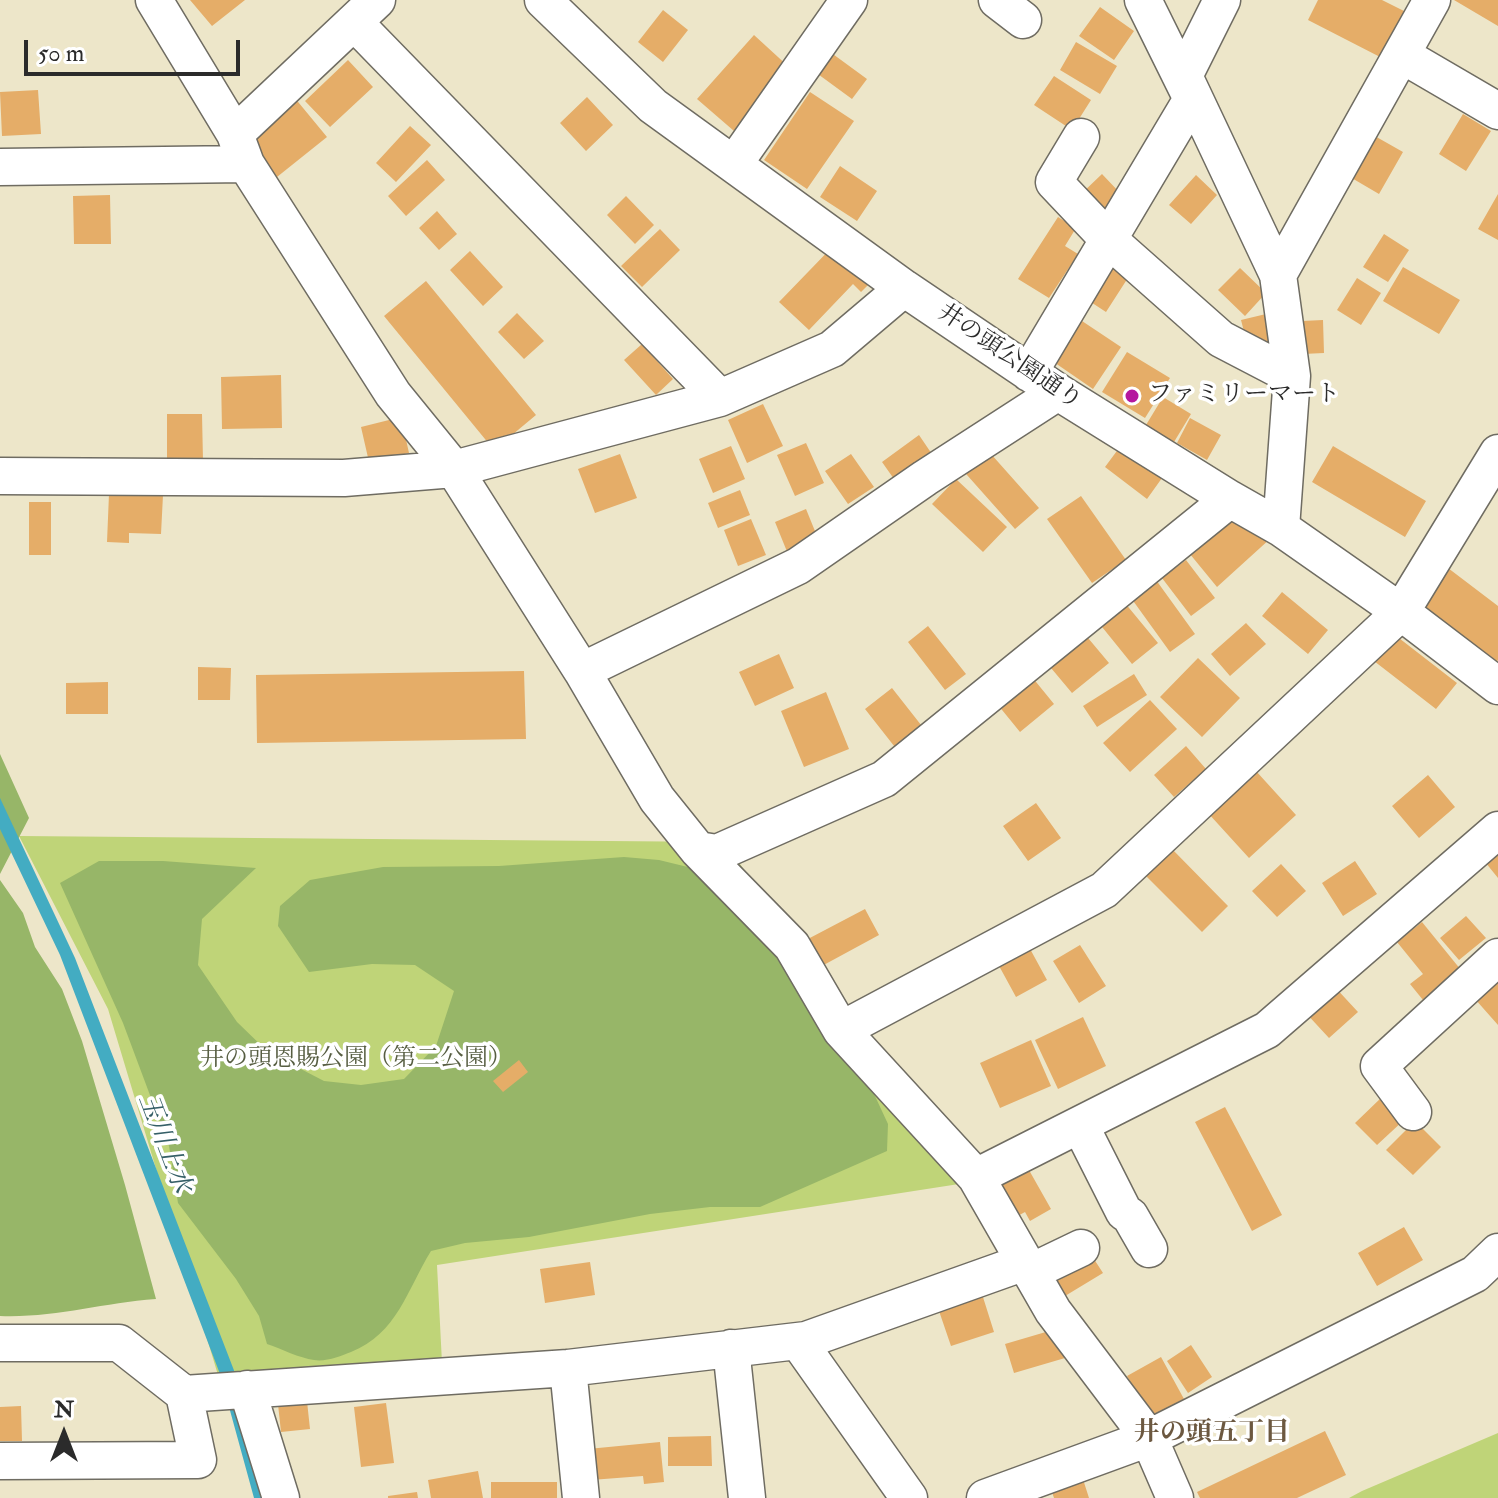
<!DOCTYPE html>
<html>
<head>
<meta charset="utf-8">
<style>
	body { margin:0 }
	#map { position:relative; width:1498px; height:1498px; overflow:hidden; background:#ede6c9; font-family:"IM FELL Double Pica",serif }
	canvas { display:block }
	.north { position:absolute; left:24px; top:1394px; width:80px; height:80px; -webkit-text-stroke:6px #fff; paint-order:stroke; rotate:0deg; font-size:22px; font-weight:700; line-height:32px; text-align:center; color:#2b2b2b }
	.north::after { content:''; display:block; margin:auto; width:28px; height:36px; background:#2b2b2b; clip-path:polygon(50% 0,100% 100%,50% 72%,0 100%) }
	.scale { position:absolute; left:24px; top:40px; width:216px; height:36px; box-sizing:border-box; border:4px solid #2b2b2b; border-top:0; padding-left:10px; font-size:24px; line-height:28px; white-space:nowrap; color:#2b2b2b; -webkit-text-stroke:6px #fff; paint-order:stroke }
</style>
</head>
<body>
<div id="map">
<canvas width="1498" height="1498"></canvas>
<div class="north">N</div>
<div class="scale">50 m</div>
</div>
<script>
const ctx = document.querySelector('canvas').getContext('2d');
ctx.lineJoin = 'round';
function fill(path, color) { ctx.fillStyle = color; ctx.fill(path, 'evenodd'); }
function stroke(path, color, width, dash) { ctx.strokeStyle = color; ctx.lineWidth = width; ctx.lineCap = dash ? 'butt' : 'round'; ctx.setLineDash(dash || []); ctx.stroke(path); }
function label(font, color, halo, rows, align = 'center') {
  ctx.font = font + ' "IM FELL Double Pica","Noto Serif JP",serif'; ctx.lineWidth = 7; ctx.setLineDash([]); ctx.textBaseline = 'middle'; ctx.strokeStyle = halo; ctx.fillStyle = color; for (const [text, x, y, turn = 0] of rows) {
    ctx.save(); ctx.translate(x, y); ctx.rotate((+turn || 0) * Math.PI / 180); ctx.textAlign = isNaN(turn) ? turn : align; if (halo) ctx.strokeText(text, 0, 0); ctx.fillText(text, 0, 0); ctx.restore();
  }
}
fill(new Path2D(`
	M 19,836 L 725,842 L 959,1184 L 437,1265 L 442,1363 L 221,1385 L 108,1009 Z
	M 1498,1433 L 1498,1498 L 1349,1498 L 1362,1491 Z`), '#bfd478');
fill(new Path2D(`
	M 0,754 L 29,818 L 0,874 Z
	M 624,857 L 659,860 L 737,879 L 868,1081 L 888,1124 L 887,1151 L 760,1207 L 710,1207 L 650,1214 L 529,1237 L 465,1243 L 431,1251 C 407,1290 397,1334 351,1352 C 341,1356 326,1362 314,1360 C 299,1358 282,1349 267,1344 L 259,1316 L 236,1279 L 178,1203 L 169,1146 L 123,1023 L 60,883 L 99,861 L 163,861 L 256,868 L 202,919 L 198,965 L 237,1022 L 268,1052 L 324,1081 L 361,1085 L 404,1079 L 436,1046 L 454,991 L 415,965 L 372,964 L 309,972 L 278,926 L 280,906 L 310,880 L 383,867 L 499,866 Z
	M 0,880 L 23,913 L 35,947 L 62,989 L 82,1041 L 125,1185 L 156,1299 C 101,1303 55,1318 0,1316 Z`), '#97b668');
fill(new Path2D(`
	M 0,798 L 75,958 L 235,1373 L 271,1498 L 254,1498 L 220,1374 L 60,955 L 0,829 Z`), '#43acc2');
fill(new Path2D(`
	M 190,0 L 245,0 L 212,26 Z
	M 1318,0 L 1382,0 L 1406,12 L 1382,58 L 1308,20 Z
	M 1454,0 L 1498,0 L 1498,26 Z
	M 1100,7 L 1134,31 L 1114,60 L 1079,36 Z
	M 663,10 L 688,30 L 663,62 L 638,42 Z
	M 754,35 L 790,68 L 734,131 L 697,99 Z
	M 1076,42 L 1117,66 L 1100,94 L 1060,70 Z
	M 826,49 L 867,79 L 852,99 L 811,69 Z
	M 348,60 L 373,87 L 330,127 L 305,101 Z
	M 1054,76 L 1091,100 L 1072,130 L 1034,105 Z
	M 38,90 L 41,134 L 2,136 L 0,92 Z
	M 810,92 L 854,121 L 807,189 L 764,160 Z
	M 294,97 L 327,137 L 277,177 L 245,136 Z
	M 587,97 L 613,125 L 586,151 L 560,123 Z
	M 1463,114 L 1491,131 L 1466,171 L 1439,154 Z
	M 410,126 L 431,145 L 396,182 L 376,163 Z
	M 1373,135 L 1403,152 L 1379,194 L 1350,177 Z
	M 427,160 L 445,180 L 406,216 L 388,196 Z
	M 840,166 L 877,191 L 857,221 L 820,197 Z
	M 1102,174 L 1121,194 L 1099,214 L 1080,195 Z
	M 1196,175 L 1217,195 L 1191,224 L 1169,205 Z
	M 1498,194 L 1498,240 L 1478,229 Z
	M 110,195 L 111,244 L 74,244 L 73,196 Z
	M 626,196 L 654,225 L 635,244 L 607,215 Z
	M 437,211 L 457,234 L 439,250 L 419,228 Z
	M 1058,217 L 1076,228 L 1065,246 L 1078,254 L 1049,298 L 1018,279 Z
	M 660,229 L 680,250 L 642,287 L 621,266 Z
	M 1384,234 L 1409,250 L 1388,282 L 1363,267 Z
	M 838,241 L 876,277 L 861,292 L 853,284 L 809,330 L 779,302 Z
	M 470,251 L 503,287 L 483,306 L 450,270 Z
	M 1107,254 L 1133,270 L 1106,312 L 1080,295 Z
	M 1403,267 L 1460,300 L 1439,334 L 1383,301 Z
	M 1240,268 L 1266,293 L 1245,316 L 1218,290 Z
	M 1357,278 L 1381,293 L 1361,325 L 1337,310 Z
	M 426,281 L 536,415 L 494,450 L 384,316 Z
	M 517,313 L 544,341 L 524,359 L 498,332 Z
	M 1266,314 L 1274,345 L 1249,351 L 1241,320 Z
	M 1073,315 L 1121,347 L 1093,389 L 1045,356 Z
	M 1323,320 L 1324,353 L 1303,354 L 1302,321 Z
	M 642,344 L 673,379 L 656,395 L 624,360 Z
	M 1127,352 L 1170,378 L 1145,418 L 1102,392 Z
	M 281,375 L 282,428 L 222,429 L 221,377 Z
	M 1163,397 L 1191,414 L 1174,442 L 1146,425 Z
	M 763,404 L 783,446 L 747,463 L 728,420 Z
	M 167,414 L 202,414 L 203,461 L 167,462 Z
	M 401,417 L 409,453 L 369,462 L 361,427 Z
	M 1190,418 L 1221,435 L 1207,460 L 1177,443 Z
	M 919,435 L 938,463 L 901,489 L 882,462 Z
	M 1125,440 L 1167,471 L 1147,499 L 1105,467 Z
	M 806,443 L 824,483 L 795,496 L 777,455 Z
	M 983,445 L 1039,508 L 1015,529 L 959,466 Z
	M 731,446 L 745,479 L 713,493 L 699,459 Z
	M 1333,446 L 1426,501 L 1405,537 L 1312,482 Z
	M 620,454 L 637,498 L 595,513 L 578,469 Z
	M 851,454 L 874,487 L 848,504 L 825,471 Z
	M 956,479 L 1007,527 L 983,552 L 932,504 Z
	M 740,490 L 750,515 L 718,528 L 708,503 Z
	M 109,494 L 163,495 L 161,534 L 129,533 L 129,543 L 107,542 Z
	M 1081,496 L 1126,560 L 1092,583 L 1047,519 Z
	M 29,502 L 51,502 L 51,555 L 29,555 Z
	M 806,509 L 819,541 L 788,554 L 775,522 Z
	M 1228,512 L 1271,538 L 1217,587 L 1185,548 Z
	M 751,519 L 766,555 L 738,566 L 724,530 Z
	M 1186,560 L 1215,598 L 1191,616 L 1162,578 Z
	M 1448,568 L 1498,606 L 1498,660 L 1495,664 L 1419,606 Z
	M 1151,573 L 1195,634 L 1170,652 L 1126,591 Z
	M 1282,592 L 1328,630 L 1308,654 L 1262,616 Z
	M 1120,597 L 1158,643 L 1132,664 L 1094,617 Z
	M 1246,623 L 1266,644 L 1230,676 L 1211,654 Z
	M 928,626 L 966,674 L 945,690 L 908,642 Z
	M 1083,632 L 1109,663 L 1072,693 L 1046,662 Z
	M 1395,635 L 1457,683 L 1436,709 L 1374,661 Z
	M 779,654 L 794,688 L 755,706 L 739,672 Z
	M 1198,658 L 1240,698 L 1202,737 L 1160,697 Z
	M 198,667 L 231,668 L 230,700 L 198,700 Z
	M 524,671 L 526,739 L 257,743 L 256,675 Z
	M 1134,674 L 1147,695 L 1097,727 L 1083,706 Z
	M 1032,677 L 1054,704 L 1020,732 L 998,705 Z
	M 108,682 L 108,714 L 66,714 L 66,683 Z
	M 892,688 L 925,730 L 898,751 L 865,709 Z
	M 826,692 L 849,749 L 804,767 L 781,711 Z
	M 1150,700 L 1177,729 L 1130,772 L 1103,743 Z
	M 1186,746 L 1206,769 L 1174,797 L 1154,775 Z
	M 1256,771 L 1296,815 L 1249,858 L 1208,813 Z
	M 1428,775 L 1455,807 L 1419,838 L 1392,806 Z
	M 1036,803 L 1061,838 L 1028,861 L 1003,826 Z
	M 1498,844 L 1498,878 L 1481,857 Z
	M 1171,848 L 1228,906 L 1202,932 L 1144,874 Z
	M 1355,861 L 1377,894 L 1343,916 L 1322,883 Z
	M 1281,864 L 1306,891 L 1277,917 L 1252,891 Z
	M 865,909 L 879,935 L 820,967 L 806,940 Z
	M 1466,916 L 1486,938 L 1459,960 L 1440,938 Z
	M 1422,922 L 1461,970 L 1423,1000 L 1410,984 L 1423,974 L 1397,942 Z
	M 1080,945 L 1106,986 L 1079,1003 L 1053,961 Z
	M 1029,947 L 1047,980 L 1016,997 L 998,964 Z
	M 1498,978 L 1498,1025 L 1475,999 Z
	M 1333,985 L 1358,1012 L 1329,1038 L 1304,1011 Z
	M 1083,1017 L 1106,1066 L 1058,1089 L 1035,1040 Z
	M 1031,1040 L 1051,1086 L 1000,1108 L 980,1063 Z
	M 519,1060 L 528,1072 L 503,1092 L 493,1081 Z
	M 1382,1097 L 1404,1120 L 1377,1145 L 1355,1123 Z
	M 1225,1107 L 1282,1215 L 1252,1231 L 1195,1122 Z
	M 1415,1121 L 1441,1147 L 1413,1175 L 1386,1150 Z
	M 1025,1163 L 1051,1209 L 1030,1221 L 1025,1212 L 1012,1219 L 991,1182 Z
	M 1404,1227 L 1423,1260 L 1377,1286 L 1358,1253 Z
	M 1090,1253 L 1103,1273 L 1065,1296 L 1052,1275 Z
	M 590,1262 L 595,1295 L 545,1303 L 540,1269 Z
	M 982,1294 L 994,1332 L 951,1346 L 938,1308 Z
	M 1056,1329 L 1065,1358 L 1014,1373 L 1005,1344 Z
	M 1191,1345 L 1212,1377 L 1188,1393 L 1167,1361 Z
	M 1161,1357 L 1184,1399 L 1150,1417 L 1127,1376 Z
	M 306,1392 L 310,1429 L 281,1432 L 277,1395 Z
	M 386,1403 L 394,1463 L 361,1467 L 354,1407 Z
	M 21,1406 L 22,1441 L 0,1441 L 0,1407 Z
	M 1325,1431 L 1346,1475 L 1297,1498 L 1200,1498 L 1197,1492 Z
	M 711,1436 L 712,1466 L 668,1466 L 668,1437 Z
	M 660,1442 L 664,1482 L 644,1484 L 643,1476 L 591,1480 L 588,1449 Z
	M 478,1471 L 483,1498 L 431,1498 L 428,1480 Z
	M 1081,1473 L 1089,1498 L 1054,1498 L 1049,1483 Z
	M 491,1482 L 557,1482 L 557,1498 L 491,1498 Z
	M 417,1492 L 418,1498 L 388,1498 L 388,1496 Z`), '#e5ad68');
const minor = new Path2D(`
	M 154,0 L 235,134 L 246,164 L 393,394 L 454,469 L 582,671 L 657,799 L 698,850 L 792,946 L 841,1030 L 976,1177 L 1053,1311 L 1149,1438 L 1175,1498
	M 543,0 L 653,106 L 904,288 L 1058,392 L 1230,499 L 1281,528 L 1401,612 L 1498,686
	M 997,0 L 1023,20
	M 1222,0 L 1184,76 L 1278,275 L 1292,376 L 1281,528
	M 354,22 L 720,398
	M 1402,55 L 1498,111
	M 235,134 L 377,0
	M 1081,137 L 1054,182 L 1108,239 L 1221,339 L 1292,376
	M 734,164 L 849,0
	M 0,167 L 246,164
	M 1278,275 L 1432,0
	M 1029,373 L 1192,99 L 1143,0
	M 0,476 L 344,478 L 454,469 L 720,398 L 832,349 L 904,288
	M 582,671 L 798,566 L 925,478 L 1058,392
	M 698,850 L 717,853 L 884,779 L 1230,499
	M 841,1030 L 1104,890 L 1401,612 L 1498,453
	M 1413,1112 L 1379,1066 L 1498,957
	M 1080,1125 L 1124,1212 L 1130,1216 L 1149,1249
	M 976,1177 L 1267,1030 L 1498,830
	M 1031,1272 L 1081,1248
	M 798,1341 L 909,1498
	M 0,1343 L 119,1343 L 184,1394 L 568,1368 L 806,1340 L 1025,1262
	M 731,1348 L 747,1498
	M 568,1368 L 581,1498
	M 247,1389 L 281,1498
	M 0,1461 L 198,1460 L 184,1394
	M 985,1498 L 1149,1438 L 1475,1274 L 1498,1252`);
stroke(minor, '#6f6c62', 39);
stroke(minor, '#fff', 36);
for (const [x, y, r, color] of [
	[1132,396,8,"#b5179e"]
]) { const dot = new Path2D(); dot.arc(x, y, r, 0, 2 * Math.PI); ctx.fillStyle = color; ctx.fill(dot); stroke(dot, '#fff', 3); }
label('24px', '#2b2b2b', '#fff', [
	["井の頭公園通り",1009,358,34]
]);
label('24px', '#2b2b2b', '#fff', [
	["ファミリーマート",1148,396]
], 'left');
label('24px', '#575e42', '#fff', [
	["井の頭恩賜公園（第二公園）",356,1060]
]);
label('italic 26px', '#355f67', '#fff', [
	["玉川上水",163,1144,69]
]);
label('bold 26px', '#6c5840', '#fff', [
	["井の頭五丁目",1212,1434]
]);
</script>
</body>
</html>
